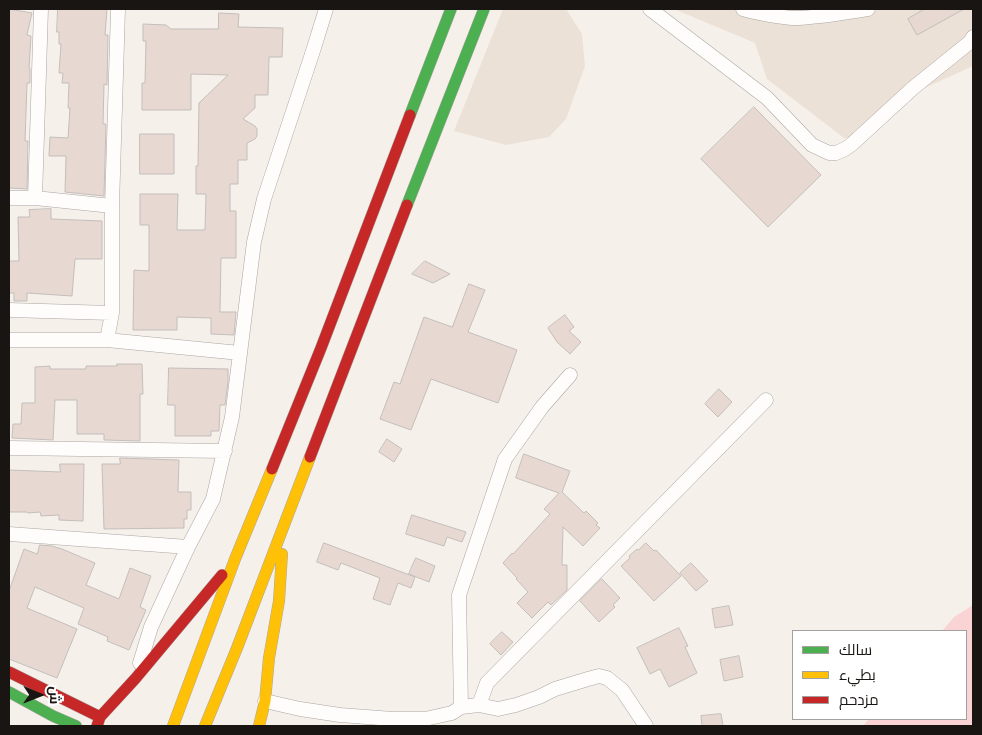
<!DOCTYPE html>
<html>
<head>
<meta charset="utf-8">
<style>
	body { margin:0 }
	#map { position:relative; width:982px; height:735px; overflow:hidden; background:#f6f0eb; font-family:Lato,Cairo,sans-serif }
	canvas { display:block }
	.frame { position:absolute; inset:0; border:10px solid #181512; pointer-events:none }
	.legend { position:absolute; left:792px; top:630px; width:175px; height:90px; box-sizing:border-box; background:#fff; border:1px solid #a3a1a0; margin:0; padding:6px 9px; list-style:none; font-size:15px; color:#181512 }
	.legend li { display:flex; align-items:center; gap:10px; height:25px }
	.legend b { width:25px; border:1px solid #a3a1a0 }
	.north { position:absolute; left:15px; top:670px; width:50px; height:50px; -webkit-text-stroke:4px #fff; paint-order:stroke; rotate:91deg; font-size:14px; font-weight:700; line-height:20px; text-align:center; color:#181512 }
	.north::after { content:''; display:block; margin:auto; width:18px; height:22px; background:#181512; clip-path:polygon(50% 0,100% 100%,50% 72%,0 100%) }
</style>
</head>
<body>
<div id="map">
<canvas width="982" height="735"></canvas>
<div class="frame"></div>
<ul class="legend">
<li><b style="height:6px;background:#4caf50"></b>سالك</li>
<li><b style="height:6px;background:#ffc107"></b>بطيء</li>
<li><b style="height:6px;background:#c62828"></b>مزدحم</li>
</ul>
<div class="north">ش</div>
</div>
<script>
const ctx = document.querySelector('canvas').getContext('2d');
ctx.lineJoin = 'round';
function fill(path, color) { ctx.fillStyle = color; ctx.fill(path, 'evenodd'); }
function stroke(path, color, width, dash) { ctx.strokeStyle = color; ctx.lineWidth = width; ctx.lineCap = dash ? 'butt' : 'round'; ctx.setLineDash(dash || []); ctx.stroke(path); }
fill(new Path2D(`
	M 503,9 L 566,9 L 582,34 L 585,66 L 566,119 L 549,137 L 506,145 L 454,131 Z
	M 674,9 L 973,9 L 973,66 L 918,91 L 867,138 L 844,138 L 767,79 L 755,43 Z`), '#ece1d7');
fill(new Path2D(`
	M 973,605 L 973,726 L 863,726 L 869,719 L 966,719 L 966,631 L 942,631 L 954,617 Z`), '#fad4d4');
const building = new Path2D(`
	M 9,9 L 32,13 L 27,35 L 31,36 L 29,68 L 30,68 L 30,83 L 27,83 L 25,141 L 28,141 L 27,189 L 9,188 Z
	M 58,9 L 107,9 L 105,35 L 108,35 L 107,85 L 104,84 L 103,124 L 106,124 L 104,196 L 65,192 L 66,156 L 49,156 L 50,137 L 68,138 L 70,108 L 68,108 L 69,83 L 62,83 L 63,73 L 59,73 L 61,44 L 59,44 L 59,32 L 57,32 Z
	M 925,9 L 964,9 L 917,35 L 908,19 Z
	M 219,13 L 239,14 L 238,27 L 283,28 L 282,57 L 269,57 L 268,95 L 255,95 L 255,108 L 243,119 L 255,126 L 257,129 L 257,136 L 255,139 L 247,143 L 247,160 L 238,160 L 238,184 L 230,184 L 230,211 L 236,211 L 236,258 L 221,258 L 220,312 L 236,312 L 234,335 L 211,334 L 211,318 L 177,317 L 177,330 L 133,330 L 134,270 L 149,271 L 149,225 L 140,225 L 140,194 L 178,194 L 177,230 L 205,230 L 206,194 L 196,194 L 196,166 L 198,166 L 199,103 L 228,75 L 191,74 L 191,110 L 142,110 L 142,83 L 145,83 L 146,41 L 143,41 L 143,24 L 166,25 L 171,29 L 218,29 Z
	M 754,107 L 821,175 L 768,227 L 701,159 Z
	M 140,134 L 174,134 L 174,174 L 140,174 Z
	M 51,209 L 51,219 L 102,221 L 102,259 L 75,259 L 72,296 L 27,293 L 27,301 L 14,301 L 14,293 L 9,293 L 9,261 L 19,261 L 18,217 L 30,217 L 29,210 Z
	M 425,261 L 450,274 L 433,283 L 412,274 Z
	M 469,284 L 485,290 L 468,332 L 517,350 L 498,403 L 431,379 L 411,430 L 380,419 L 394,382 L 400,384 L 424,317 L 452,327 Z
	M 565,315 L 574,327 L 569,331 L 581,342 L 570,354 L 557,342 L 548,328 Z
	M 117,364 L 142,364 L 143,394 L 140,394 L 140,441 L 104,440 L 104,434 L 77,434 L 77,400 L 55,400 L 53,440 L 12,438 L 13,424 L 21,424 L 22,403 L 35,403 L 35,367 L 50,366 L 50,369 L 86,369 L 86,366 L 117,366 Z
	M 169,368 L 228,369 L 228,382 L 225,405 L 220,405 L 219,431 L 211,431 L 211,436 L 175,436 L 175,405 L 168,405 Z
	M 719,389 L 732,402 L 718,417 L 705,404 Z
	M 387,439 L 402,449 L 394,462 L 379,452 Z
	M 524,454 L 570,471 L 562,492 L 584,513 L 586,511 L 598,523 L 596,525 L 600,528 L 583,546 L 563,527 L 562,565 L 567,565 L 567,590 L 551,605 L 548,602 L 532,618 L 517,603 L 528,592 L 516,579 L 517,578 L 503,563 L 512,553 L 513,554 L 550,514 L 544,509 L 559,493 L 516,478 Z
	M 120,458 L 179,460 L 178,492 L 191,492 L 191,510 L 187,510 L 187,519 L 184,519 L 184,528 L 104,529 L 102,464 L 120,464 Z
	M 60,464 L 84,464 L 83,521 L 59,520 L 59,515 L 41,516 L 40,512 L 28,513 L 27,512 L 9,512 L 9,470 L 60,472 Z
	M 412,515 L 466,532 L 462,542 L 447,537 L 444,546 L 406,534 Z
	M 324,543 L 415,577 L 411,588 L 398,583 L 390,605 L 373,599 L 380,578 L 341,563 L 338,570 L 317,562 Z
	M 646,543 L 654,551 L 656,550 L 681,576 L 654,601 L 621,566 L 630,558 L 629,556 L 637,549 L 638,550 Z
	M 40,545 L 52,546 L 62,549 L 95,563 L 86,585 L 119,599 L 130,568 L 151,576 L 140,607 L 146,610 L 129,650 L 107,641 L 108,637 L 78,624 L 84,608 L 35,587 L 27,608 L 77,629 L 57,678 L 9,659 L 9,591 L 24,549 L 37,554 Z
	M 416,558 L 435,566 L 429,582 L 409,574 Z
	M 691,563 L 708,581 L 696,591 L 680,573 Z
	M 602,579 L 620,598 L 613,605 L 615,607 L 599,622 L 580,601 Z
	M 729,606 L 733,625 L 715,628 L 712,609 Z
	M 679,628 L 688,646 L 685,647 L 697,673 L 669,687 L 660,669 L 650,674 L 637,648 Z
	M 502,632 L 513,642 L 501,655 L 490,644 Z
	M 739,656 L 743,677 L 724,681 L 720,660 Z
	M 721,714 L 723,726 L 702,726 L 701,716 Z`);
fill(building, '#e8d8d2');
stroke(building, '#c3bebb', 1);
const street = new Path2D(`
	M 650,9 L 767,98 L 812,145 L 829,153 L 836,153 L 845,149 L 852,144 L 913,88 L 970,42 L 973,37
	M 743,9 C 757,13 783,18 797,18 C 821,17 844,13 868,9
	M 9,198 L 35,198 L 112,206
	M 35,198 L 41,9
	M 9,310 L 112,313
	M 9,340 L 107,340 L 240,353
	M 107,340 L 112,313 L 112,206 L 118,9
	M 9,448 L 225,451
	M 9,534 L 188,547
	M 140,663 L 151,627 L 188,547 L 213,499 L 232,417 L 254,242 L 264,199 L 313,51 L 326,9
	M 265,701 L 300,709 L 340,715 L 393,719 L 425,719 L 452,713 L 461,707 L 479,705 L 498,709 L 516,705 L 539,697 L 555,689 L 588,679 L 599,676 L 607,678 L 622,690 L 646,726
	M 479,705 L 487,683 L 766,400
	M 461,707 L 459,595 L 505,459 L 542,407 L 570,375`);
const fast = new Path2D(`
	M 410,115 L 451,9
	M 407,205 L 484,9
	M 9,692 L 53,716 L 76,726`);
const slow = new Path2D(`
	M 173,726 L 235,559 L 272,469
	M 205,726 L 237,648 L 310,457
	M 259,726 L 265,701 L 269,658 L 279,601 L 282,554`);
const jam = new Path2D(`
	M 310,457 L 407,205
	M 272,469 L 321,348 L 410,115
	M 9,672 L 100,717
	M 97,726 L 100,717 L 135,679 L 222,575`);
stroke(street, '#aaa6a2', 15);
stroke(fast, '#aaa6a2', 12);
stroke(slow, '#aaa6a2', 12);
stroke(jam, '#aaa6a2', 12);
stroke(street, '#fefdfc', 14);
stroke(fast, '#4caf50', 11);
stroke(slow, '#ffc107', 11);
stroke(jam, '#c62828', 11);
</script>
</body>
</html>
